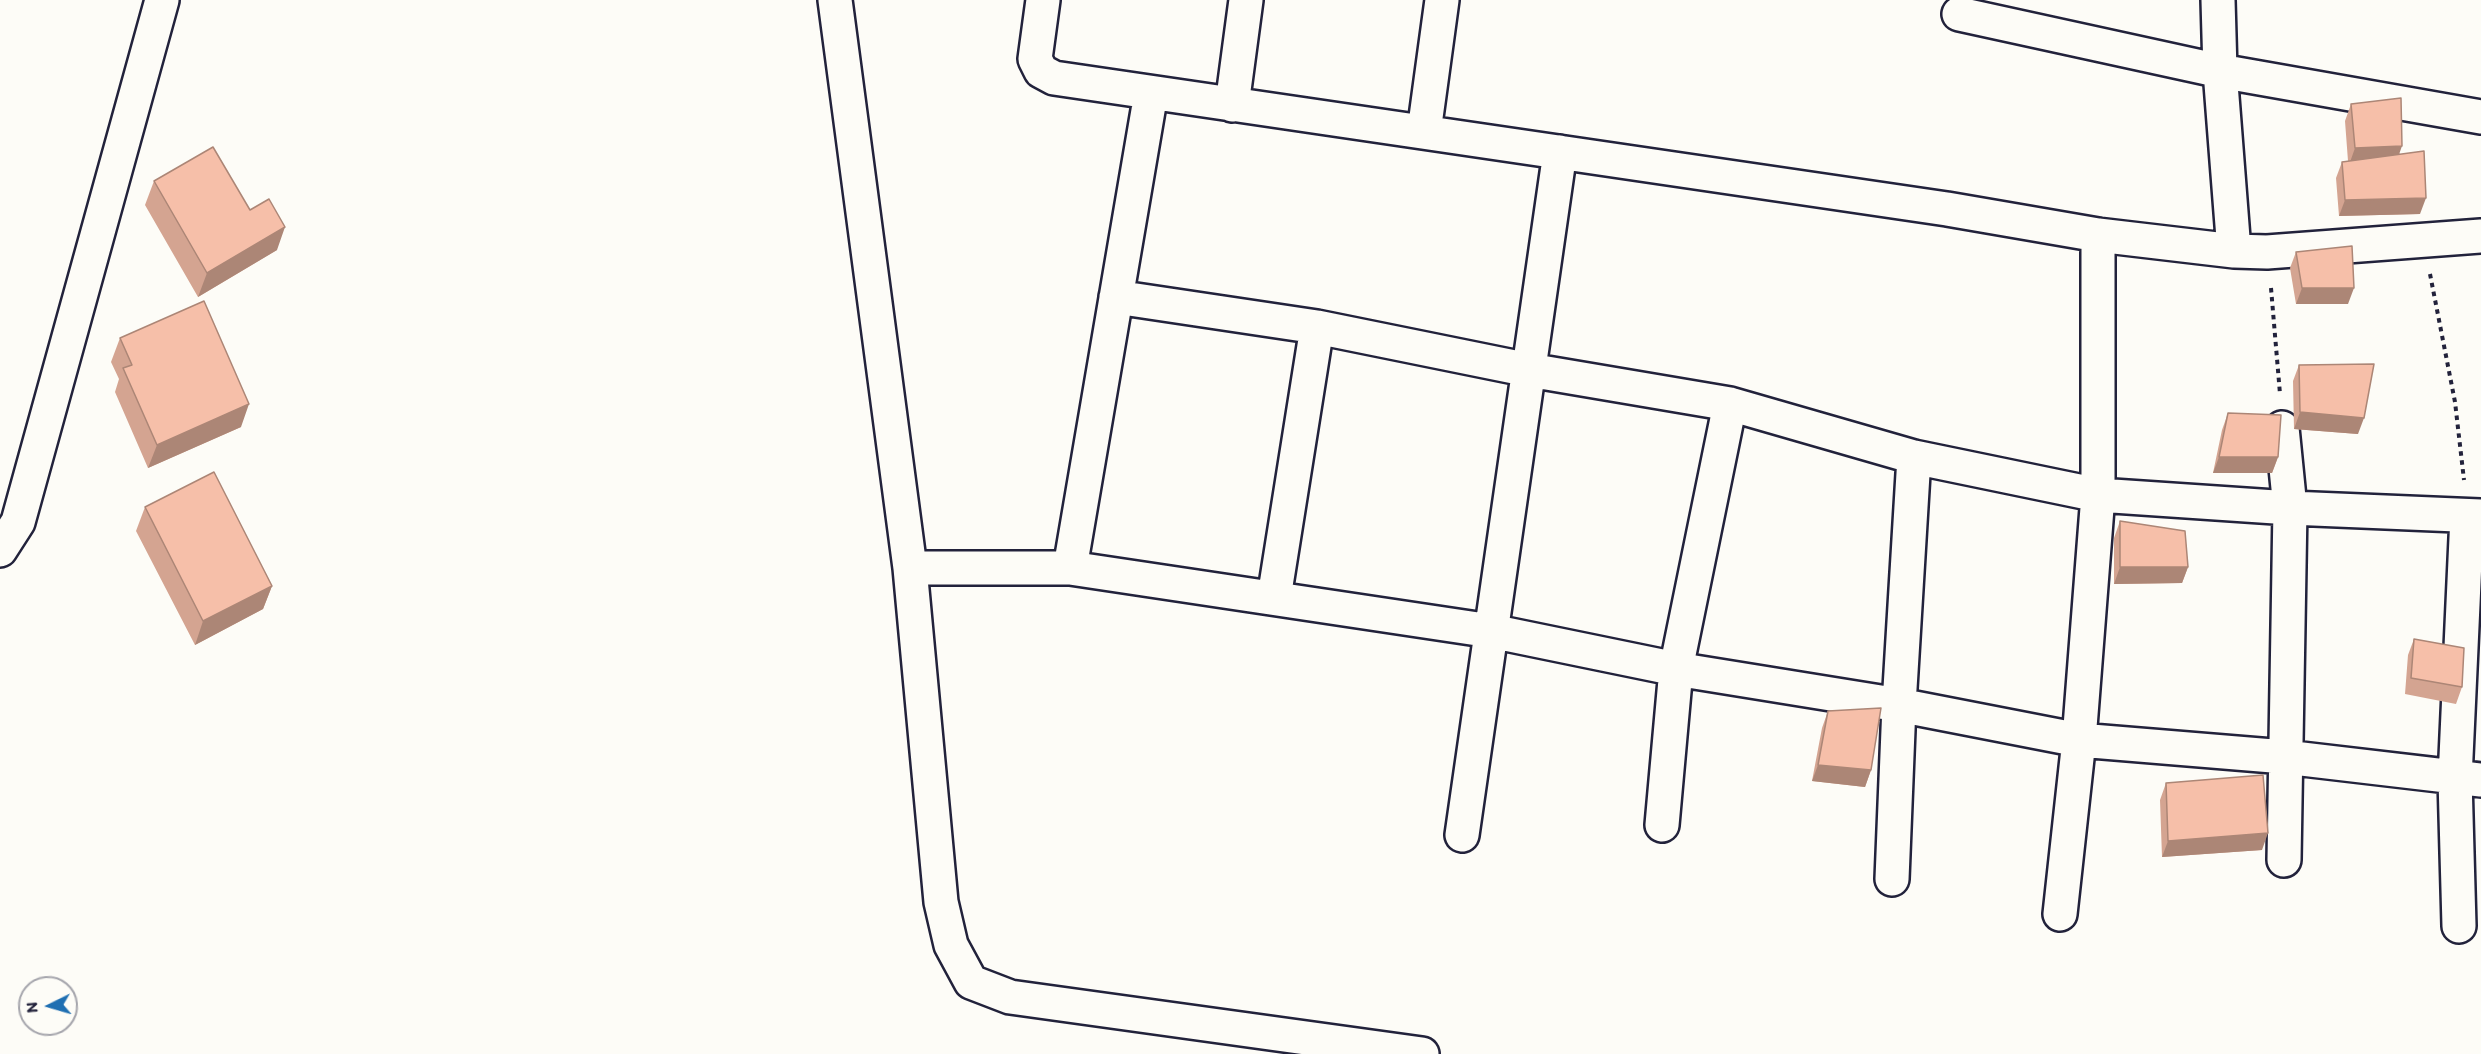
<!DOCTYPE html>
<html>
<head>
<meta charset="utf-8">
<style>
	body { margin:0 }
	#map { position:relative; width:2481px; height:1054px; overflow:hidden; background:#fdfcf7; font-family:Itim,sans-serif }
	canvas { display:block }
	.north { position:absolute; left:18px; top:976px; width:60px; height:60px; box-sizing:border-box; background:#fdfcf7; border:2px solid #a5a5ac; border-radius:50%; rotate:265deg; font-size:16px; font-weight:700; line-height:24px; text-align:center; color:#22223b }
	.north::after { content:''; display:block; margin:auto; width:21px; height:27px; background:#1f6fb2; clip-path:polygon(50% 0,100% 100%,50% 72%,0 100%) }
</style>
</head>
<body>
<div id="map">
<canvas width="2481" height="1054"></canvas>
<div class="north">N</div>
</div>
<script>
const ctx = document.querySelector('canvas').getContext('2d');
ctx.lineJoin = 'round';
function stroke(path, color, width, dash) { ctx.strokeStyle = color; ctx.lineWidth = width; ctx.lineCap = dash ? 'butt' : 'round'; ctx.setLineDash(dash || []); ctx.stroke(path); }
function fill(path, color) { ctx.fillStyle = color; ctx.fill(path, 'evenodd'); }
const street = new Path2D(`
	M 835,0 L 910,568 L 941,902 L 951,945 L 971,982 L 1010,997 L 1422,1054
	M 1043,0 L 1035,59 L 1041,71 L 1054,78 L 1947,209 L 2098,235 L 2234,251 L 2267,252 L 2481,236
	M 2218,0 L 2220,71 L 2234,251
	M 1959,14 L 2220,71 L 2481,117
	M 1232,105 L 1246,0
	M 1424,132 L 1442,0
	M 1116,297 L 1317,327 L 1529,370 L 1730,404 L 1914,457 L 2098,495 L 2290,508 L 2481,516
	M 2282,428 L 2290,508 L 2284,860
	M 0,550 L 18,522 L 162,0
	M 910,568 L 1070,568 L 1491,631 L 1676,669 L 1899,705 L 2079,740 L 2285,757 L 2481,780
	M 1070,568 L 1151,93
	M 1274,598 L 1317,327
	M 1662,825 L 1676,669 L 1730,404
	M 1462,835 L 1560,152
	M 1892,879 L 1899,705 L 1914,457
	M 2060,914 L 2079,740 L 2098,495 L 2098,235
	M 2459,926 L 2455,779 L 2467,516`);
stroke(street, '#22223b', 38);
stroke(new Path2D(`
	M 2430,274 L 2455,402 L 2464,480
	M 2271,288 L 2280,394`), '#22223b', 4, [4.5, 4.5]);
stroke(street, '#fdfcf7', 33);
fill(new Path2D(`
	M 2351,104 L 2400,154 L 2420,214 L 2339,216 L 2336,178 L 2342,162 L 2348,161 L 2345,121 Z
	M 154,181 L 250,210 L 277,250 L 198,297 L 145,205 Z
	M 2296,252 L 2348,304 L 2296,304 L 2290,268 Z
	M 120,338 L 241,427 L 148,468 L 115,392 L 119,379 L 111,362 Z
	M 2299,365 L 2358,434 L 2294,429 L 2293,381 Z
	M 2228,413 L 2278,457 L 2272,473 L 2213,473 L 2222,430 Z
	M 145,507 L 272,586 L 263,609 L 195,645 L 136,531 Z
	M 2120,521 L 2188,567 L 2182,583 L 2114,584 L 2114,538 Z
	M 2414,639 L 2462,687 L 2456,704 L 2405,694 L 2408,655 Z
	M 1828,711 L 1871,770 L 1865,787 L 1812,781 L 1822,728 Z
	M 2166,783 L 2262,850 L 2162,857 L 2160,800 Z`), '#d4a491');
fill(new Path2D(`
	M 2402,146 L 2396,163 L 2349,165 L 2355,148 Z
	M 2426,198 L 2420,214 L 2339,216 L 2345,200 Z
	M 285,227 L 277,250 L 198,297 L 207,273 Z
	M 2302,288 L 2354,288 L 2348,304 L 2296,304 Z
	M 249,404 L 241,427 L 148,468 L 157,445 Z
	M 2300,412 L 2364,418 L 2358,434 L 2294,429 Z
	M 2219,457 L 2278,457 L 2272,473 L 2213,473 Z
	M 2120,567 L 2188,567 L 2182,583 L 2114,584 Z
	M 272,586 L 263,609 L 195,645 L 203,621 Z
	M 1818,765 L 1871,770 L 1865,787 L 1812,781 Z
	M 2268,833 L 2262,850 L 2162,857 L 2168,841 Z`), '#ac8676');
const building = new Path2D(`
	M 2401,98 L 2402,146 L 2355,148 L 2351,104 Z
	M 213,147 L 250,210 L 269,199 L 285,227 L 207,273 L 154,181 Z
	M 2424,151 L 2426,198 L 2345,200 L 2342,162 Z
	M 2352,246 L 2354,288 L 2302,288 L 2296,252 Z
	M 204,301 L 249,404 L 157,445 L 123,368 L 132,365 L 120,338 Z
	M 2374,364 L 2364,418 L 2300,412 L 2299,365 Z
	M 2228,413 L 2281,415 L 2278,457 L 2219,457 Z
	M 214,472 L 272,586 L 203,621 L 145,507 Z
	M 2120,521 L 2185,531 L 2188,567 L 2120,567 Z
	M 2414,639 L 2464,648 L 2462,687 L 2411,678 Z
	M 1881,708 L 1871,770 L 1818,765 L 1828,711 Z
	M 2263,775 L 2268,833 L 2168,841 L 2166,783 Z`);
fill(building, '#f6bfa9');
stroke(building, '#ac8676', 1.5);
</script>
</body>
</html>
